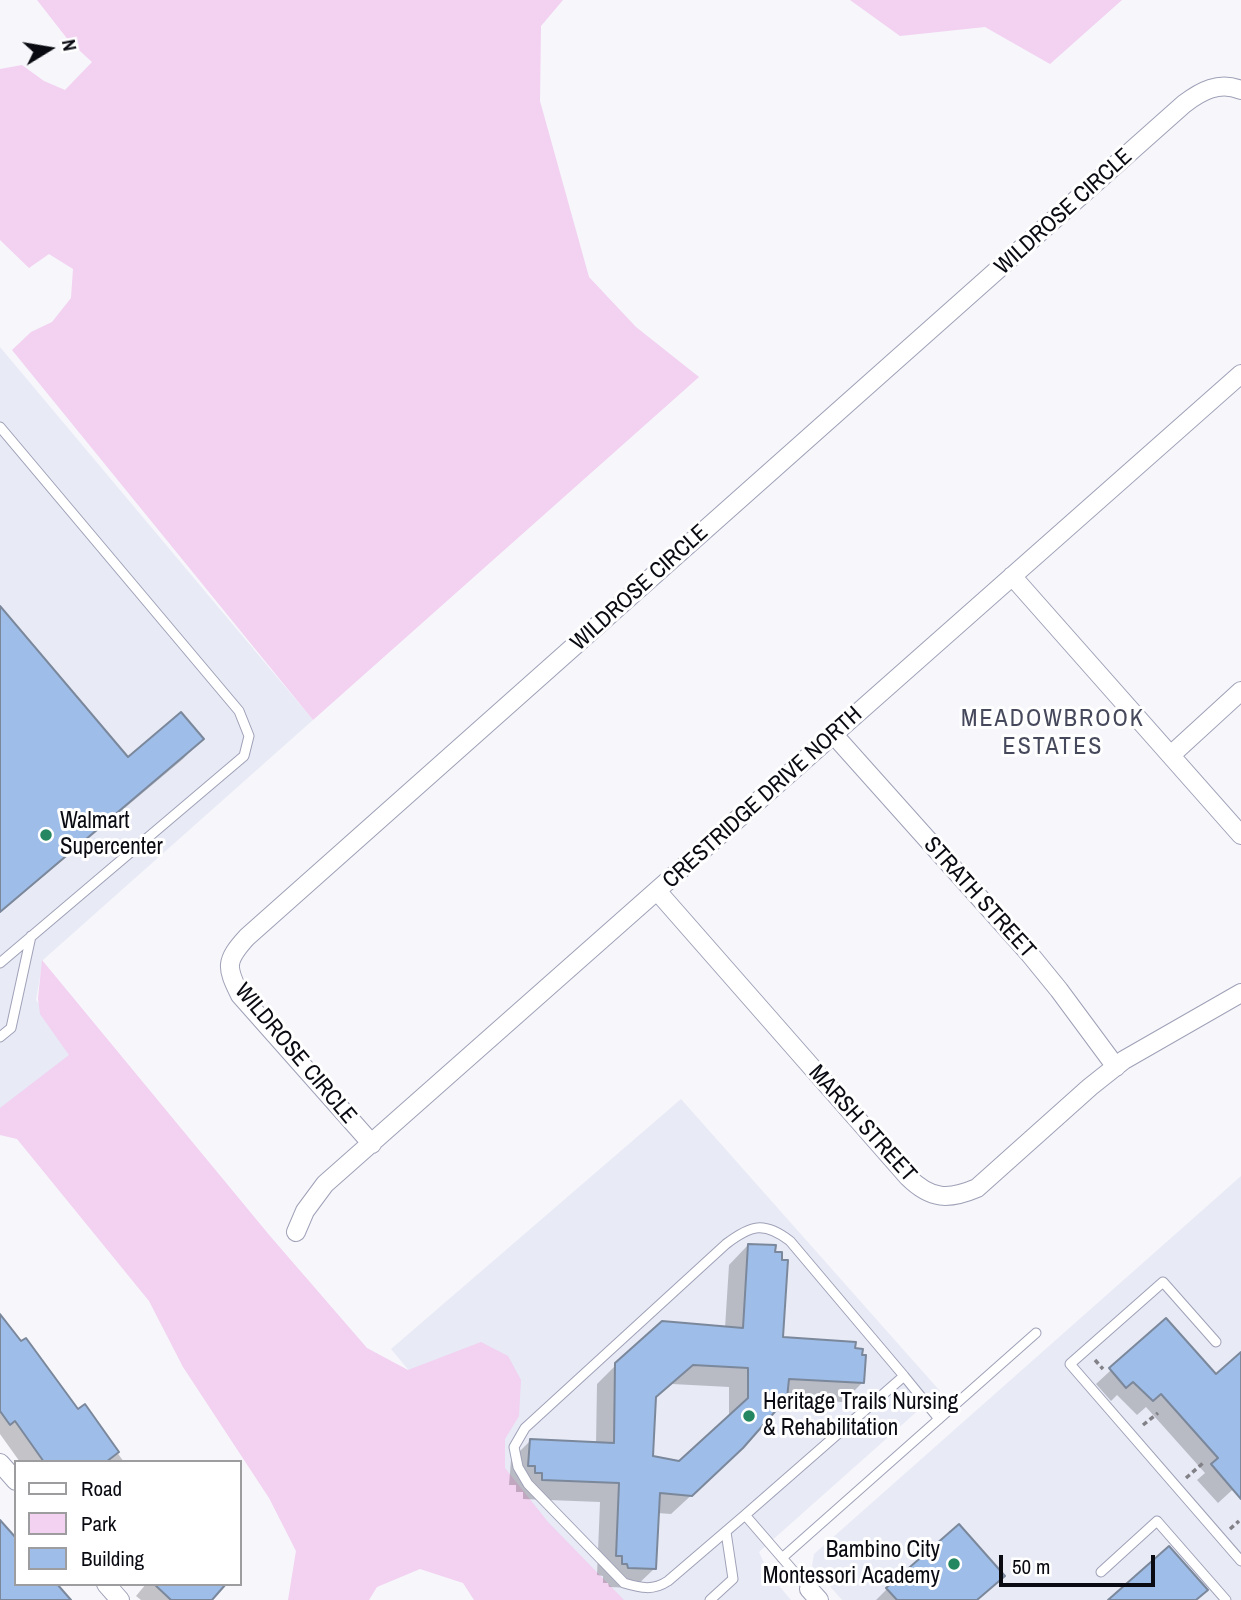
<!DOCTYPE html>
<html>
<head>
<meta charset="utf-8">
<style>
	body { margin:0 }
	#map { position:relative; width:1241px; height:1600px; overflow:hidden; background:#f6f6fb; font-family:"Archivo Narrow",sans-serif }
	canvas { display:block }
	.legend { position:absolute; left:14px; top:1460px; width:228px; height:126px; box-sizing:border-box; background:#fff; border:2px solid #9d9da0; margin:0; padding:9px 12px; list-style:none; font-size:21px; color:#0a0b12 }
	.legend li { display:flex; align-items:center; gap:14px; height:35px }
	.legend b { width:35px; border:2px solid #9d9da0 }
	.north { position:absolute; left:14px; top:14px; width:70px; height:70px; -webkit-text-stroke:5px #fff; paint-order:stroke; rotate:79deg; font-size:19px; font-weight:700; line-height:28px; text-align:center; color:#0a0b12 }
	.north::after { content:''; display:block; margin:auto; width:24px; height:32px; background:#0a0b12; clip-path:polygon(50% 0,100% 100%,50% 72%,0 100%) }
	.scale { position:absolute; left:999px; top:1555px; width:156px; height:32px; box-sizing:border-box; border:4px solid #0a0b12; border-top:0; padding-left:9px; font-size:21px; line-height:24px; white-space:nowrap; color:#0a0b12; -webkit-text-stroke:5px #fff; paint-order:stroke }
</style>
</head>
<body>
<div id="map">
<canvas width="1241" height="1600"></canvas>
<ul class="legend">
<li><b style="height:9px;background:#fff"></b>Road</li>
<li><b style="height:19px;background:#f2d1f1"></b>Park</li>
<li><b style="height:19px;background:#9ebde8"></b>Building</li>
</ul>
<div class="north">N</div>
<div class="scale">50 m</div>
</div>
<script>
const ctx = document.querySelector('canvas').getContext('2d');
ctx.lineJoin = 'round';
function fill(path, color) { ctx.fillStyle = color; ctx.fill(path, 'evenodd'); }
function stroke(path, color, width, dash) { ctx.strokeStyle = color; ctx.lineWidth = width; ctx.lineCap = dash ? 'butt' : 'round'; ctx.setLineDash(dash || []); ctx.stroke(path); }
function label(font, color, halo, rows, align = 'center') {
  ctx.font = font + ' "Archivo Narrow",sans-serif'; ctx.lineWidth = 6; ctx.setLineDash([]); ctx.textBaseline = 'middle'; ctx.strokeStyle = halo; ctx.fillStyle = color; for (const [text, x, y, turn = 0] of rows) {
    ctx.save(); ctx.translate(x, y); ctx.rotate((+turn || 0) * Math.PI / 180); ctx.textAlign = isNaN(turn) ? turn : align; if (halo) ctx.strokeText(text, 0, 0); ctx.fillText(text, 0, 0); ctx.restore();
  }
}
fill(new Path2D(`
	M 0,347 L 313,720 L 43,960 L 36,1000 L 82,1055 L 0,1121 Z
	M 681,1099 L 940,1391 L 759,1552 L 769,1574 L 791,1600 L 600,1600 L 391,1349 Z
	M 1241,1176 L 1241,1600 L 842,1600 L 812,1566 L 814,1554 Z`), '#e8eaf6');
fill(new Path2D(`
	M 37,0 L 563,0 L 541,26 L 540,101 L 589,277 L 636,327 L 699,377 L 313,720 L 12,350 L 31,332 L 52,322 L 71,298 L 73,269 L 49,254 L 29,268 L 0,240 L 0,69 L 22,65 L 44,81 L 65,90 L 92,62 L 69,41 Z
	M 850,0 L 1122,0 L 1050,64 L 985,27 L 900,36 Z
	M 42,960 L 270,1236 L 367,1348 L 408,1370 L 481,1342 L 508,1356 L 521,1380 L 519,1416 L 505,1439 L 505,1468 L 548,1522 L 624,1600 L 474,1600 L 463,1583 L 420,1569 L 377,1587 L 369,1600 L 288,1600 L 296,1551 L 269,1498 L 183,1367 L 149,1301 L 17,1139 L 0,1135 L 0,1108 L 69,1055 L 40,1014 L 38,998 Z`), '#f2d1f1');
fill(new Path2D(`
	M 0,609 L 127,760 L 202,739 L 183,759 L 0,913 Z
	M 748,1245 L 781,1339 L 862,1383 L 843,1402 L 785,1399 L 722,1467 L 671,1514 L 657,1513 L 654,1569 L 634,1588 L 609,1587 L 608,1583 L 603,1583 L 603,1576 L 597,1575 L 600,1502 L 523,1499 L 523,1492 L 516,1492 L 516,1485 L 509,1485 L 511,1460 L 530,1441 L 596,1444 L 597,1384 L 617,1364 L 725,1328 L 729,1265 ZM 672,1384 L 729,1387 L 729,1417 L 680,1462 L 651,1457 L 654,1399 Z
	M 0,1317 L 78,1411 L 84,1406 L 124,1462 L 20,1462 L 0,1434 Z
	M 1165,1320 L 1216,1377 L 1241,1354 L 1241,1482 L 1218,1503 L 1197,1480 L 1205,1473 L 1146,1407 L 1137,1415 L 1117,1395 L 1111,1401 L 1096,1384 Z
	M 146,1584 L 223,1584 L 209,1600 L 141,1600 L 136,1596 Z
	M 887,1589 L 977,1600 L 876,1600 Z`), '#0003');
const building = new Path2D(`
	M 0,606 L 128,757 L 181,712 L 204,739 L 0,912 Z
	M 748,1244 L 776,1245 L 775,1252 L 782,1252 L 782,1260 L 788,1260 L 783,1337 L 856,1342 L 855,1348 L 863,1349 L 862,1355 L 866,1355 L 864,1383 L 789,1379 L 787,1398 L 743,1448 L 692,1496 L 660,1493 L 656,1569 L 628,1568 L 627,1564 L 622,1564 L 622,1556 L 616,1556 L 619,1483 L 542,1480 L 542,1473 L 535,1473 L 535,1466 L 528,1466 L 530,1439 L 614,1443 L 615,1363 L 662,1321 L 743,1328 ZM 693,1365 L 748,1368 L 748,1398 L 679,1461 L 653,1456 L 656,1397 Z
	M 0,1314 L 21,1341 L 26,1338 L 78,1409 L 85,1404 L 119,1452 L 106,1462 L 44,1462 L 15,1421 L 10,1425 L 0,1411 Z
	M 1166,1318 L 1216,1374 L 1241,1352 L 1241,1499 L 1211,1464 L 1218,1458 L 1161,1394 L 1153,1401 L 1133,1382 L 1126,1388 L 1109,1368 Z
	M 0,1520 L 16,1538 L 16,1584 L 57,1584 L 71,1600 L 0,1600 Z
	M 959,1524 L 1005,1576 L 977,1600 L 897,1600 L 886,1588 Z
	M 1169,1546 L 1208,1590 L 1196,1600 L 1108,1600 Z
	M 154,1584 L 226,1584 L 212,1600 L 171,1600 Z`);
fill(building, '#9ebde8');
stroke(building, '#7b889b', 2);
const service = new Path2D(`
	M 0,427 L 239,711 L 249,736 L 244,756 L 0,963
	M 0,1037 L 11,1028 L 31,936
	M 1216,1342 L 1163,1282 L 1070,1364 L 1241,1561
	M 904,1376 L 939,1419
	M 745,1515 L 668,1581 C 653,1591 641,1588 624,1583 L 528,1484 L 518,1467 L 514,1447 L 525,1428 L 726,1244 C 751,1225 764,1221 790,1241 L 904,1376 L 745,1515 L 809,1589
	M 782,1558 L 1036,1333
	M 1101,1572 L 1157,1521 L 1226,1600
	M 710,1600 L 733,1579 L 726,1532`);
const minor = new Path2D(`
	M 1012,576 L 1241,835
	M 834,735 L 1028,952 L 1059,990 L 1116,1067
	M 1171,755 L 1241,691
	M 658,892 L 908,1177 C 931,1200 949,1200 977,1188 L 1090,1087 L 1124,1060 L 1241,993
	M 372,1144 L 240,995 C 226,967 225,961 247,937 L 1184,104 C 1201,91 1219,81 1241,90
	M 296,1232 L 305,1211 L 325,1184 L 1241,374
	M 0,1463 L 16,1481
	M 106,1584 L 120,1600
	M 809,1589 L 819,1600`);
stroke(service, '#9fa1b7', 11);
stroke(minor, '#9fa1b7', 20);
stroke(new Path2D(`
	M 1095,1360 L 1103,1369
	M 1143,1425 L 1158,1413
	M 1186,1478 L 1203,1463
	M 1230,1529 L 1239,1521`), '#818187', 3.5, [5, 3.5]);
stroke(service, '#fff', 9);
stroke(minor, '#fff', 18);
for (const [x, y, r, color] of [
	[46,835,7,"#248761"],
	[749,1416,7,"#248761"],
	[954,1564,7,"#248761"]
]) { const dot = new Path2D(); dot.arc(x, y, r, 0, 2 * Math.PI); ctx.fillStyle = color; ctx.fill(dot); stroke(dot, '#fff', 2.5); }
label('23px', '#0a0b12', '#fff', [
	["WILDROSE CIRCLE",1064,212,-42],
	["WILDROSE CIRCLE",640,588,-42],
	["CRESTRIDGE DRIVE NORTH",763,798,-42],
	["STRATH STREET",979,898,48],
	["WILDROSE CIRCLE",295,1054,50],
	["MARSH STREET",862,1124,48]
]);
label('23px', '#0a0b12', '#fff', [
	["Walmart",60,822],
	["Supercenter",60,848],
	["Heritage Trails Nursing",763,1403],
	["& Rehabilitation",763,1429],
	["Bambino City",940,1551,"right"],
	["Montessori Academy",940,1577,"right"]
], 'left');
ctx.letterSpacing = '2px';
label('24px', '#46495c', '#fff', [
	["MEADOWBROOK",1053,720],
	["ESTATES",1053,748]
]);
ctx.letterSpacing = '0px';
</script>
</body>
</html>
